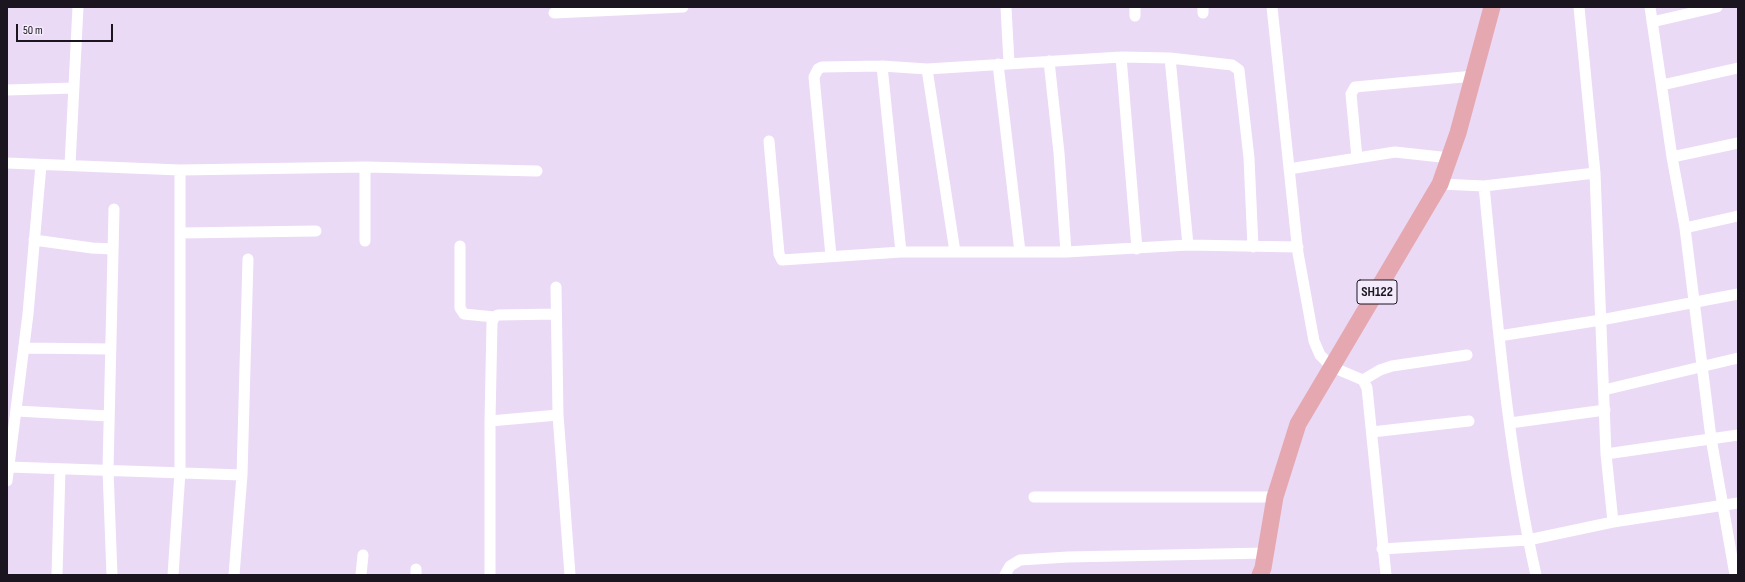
<!DOCTYPE html>
<html>
<head>
<meta charset="utf-8">
<style>
	body { margin:0 }
	#map { position:relative; width:1745px; height:582px; overflow:hidden; background:#eadaf6; font-family:"Sofia Sans Condensed",sans-serif }
	canvas { display:block }
	.frame { position:absolute; inset:0; border:8px solid #1a151f; pointer-events:none }
	.scale { position:absolute; left:16px; top:24px; width:97px; height:18px; box-sizing:border-box; border:2px solid #1a151f; border-top:0; padding-left:5px; font-size:12px; line-height:14px; white-space:nowrap; color:#1a151f; -webkit-text-stroke:3px #f3eafb; paint-order:stroke }
</style>
</head>
<body>
<div id="map">
<canvas width="1745" height="582"></canvas>
<div class="frame"></div>
<div class="scale">50 m</div>
</div>
<script>
const ctx = document.querySelector('canvas').getContext('2d');
ctx.lineJoin = 'round';
function stroke(path, color, width, dash) { ctx.strokeStyle = color; ctx.lineWidth = width; ctx.lineCap = dash ? 'butt' : 'round'; ctx.setLineDash(dash || []); ctx.stroke(path); }
function label(font, color, halo, rows, align = 'center') {
  ctx.font = font + ' "Sofia Sans Condensed",sans-serif'; ctx.lineWidth = 3.5; ctx.setLineDash([]); ctx.textBaseline = 'middle'; ctx.strokeStyle = halo; ctx.fillStyle = color; for (const [text, x, y, turn = 0] of rows) {
    ctx.save(); ctx.translate(x, y); ctx.rotate((+turn || 0) * Math.PI / 180); ctx.textAlign = isNaN(turn) ? turn : align; if (halo) ctx.strokeText(text, 0, 0); ctx.fillText(text, 0, 0); ctx.restore();
  }
}
stroke(new Path2D(`
	M 1006,7 L 1009,63
	M 1135,7 L 1135,16
	M 1272,7 L 1298,253 L 1314,341 L 1320,355 L 1332,367 L 1363,380 L 1367,388 L 1386,575
	M 1579,7 L 1595,173 L 1606,454 L 1613,522
	M 1650,7 L 1672,157 L 1685,228 L 1711,438 L 1735,575
	M 554,13 L 683,7
	M 1203,13 L 1203,7
	M 1652,22 L 1717,7
	M 1121,57 L 1137,249
	M 1170,58 L 1188,245
	M 1049,61 L 1059,153 L 1066,252
	M 998,64 L 1020,252
	M 882,66 L 901,252
	M 927,69 L 955,252
	M 1662,85 L 1738,68
	M 7,90 L 73,88
	M 769,141 L 779,254 L 782,260 L 901,252 L 1066,252 L 1188,245 L 1298,247
	M 1672,157 L 1738,143
	M 1357,158 L 1351,94 L 1355,87 L 1474,76
	M 7,163 L 180,170 L 365,167 L 537,171
	M 70,165 L 78,7
	M 365,167 L 365,241
	M 1289,169 L 1395,152 L 1450,158
	M 1440,184 L 1484,186 L 1595,173
	M 1484,186 C 1497,316 1507,447 1536,575
	M 1685,228 L 1738,216
	M 180,233 L 316,231
	M 34,240 L 92,248 L 113,249
	M 460,246 L 460,308 L 464,314 L 494,317
	M 831,256 L 814,77 L 818,69 L 822,67 L 882,66 L 927,69 L 1121,57 L 1170,58 L 1232,65 L 1239,70 L 1249,158 L 1253,247
	M 556,287 L 558,415 L 570,575
	M 1499,336 L 1601,320 L 1738,294
	M 24,348 L 110,349
	M 1363,380 L 1380,370 L 1392,366 L 1467,355
	M 1604,390 L 1738,358
	M 17,411 L 108,416
	M 490,421 L 558,415
	M 1510,423 L 1605,410
	M 1372,432 L 1469,421
	M 1606,454 L 1738,435
	M 9,467 L 242,475
	M 7,481 L 28,314 L 41,165
	M 1034,497 L 1275,497
	M 1382,549 L 1528,540 L 1613,522 L 1738,503
	M 57,575 L 60,469
	M 112,575 L 108,470 L 114,209
	M 173,575 L 180,472 L 180,170
	M 234,575 L 242,475 L 248,259
	M 361,575 L 363,555
	M 416,575 L 416,569
	M 490,575 L 490,421 L 492,323 L 494,317 L 498,315 L 556,314
	M 1005,575 L 1010,566 L 1020,560 L 1068,557 L 1266,553`), '#fff', 11);
stroke(new Path2D(`
	M 1260,575 L 1263,568 L 1275,497 L 1298,424 L 1440,184 L 1458,133 L 1492,7`), '#e5a8b0', 17);
for (const [x, y, w] of [
	[1377,292,40]
]) { const box = new Path2D(); box.roundRect(x - w / 2, y - 12, w, 24, 3); ctx.fillStyle = '#f3eafb'; ctx.fill(box); stroke(box, '#1a151f', 1); }
label('bold 14px', '#1a151f', null, [
	["SH122",1377,292]
]);
</script>
</body>
</html>
